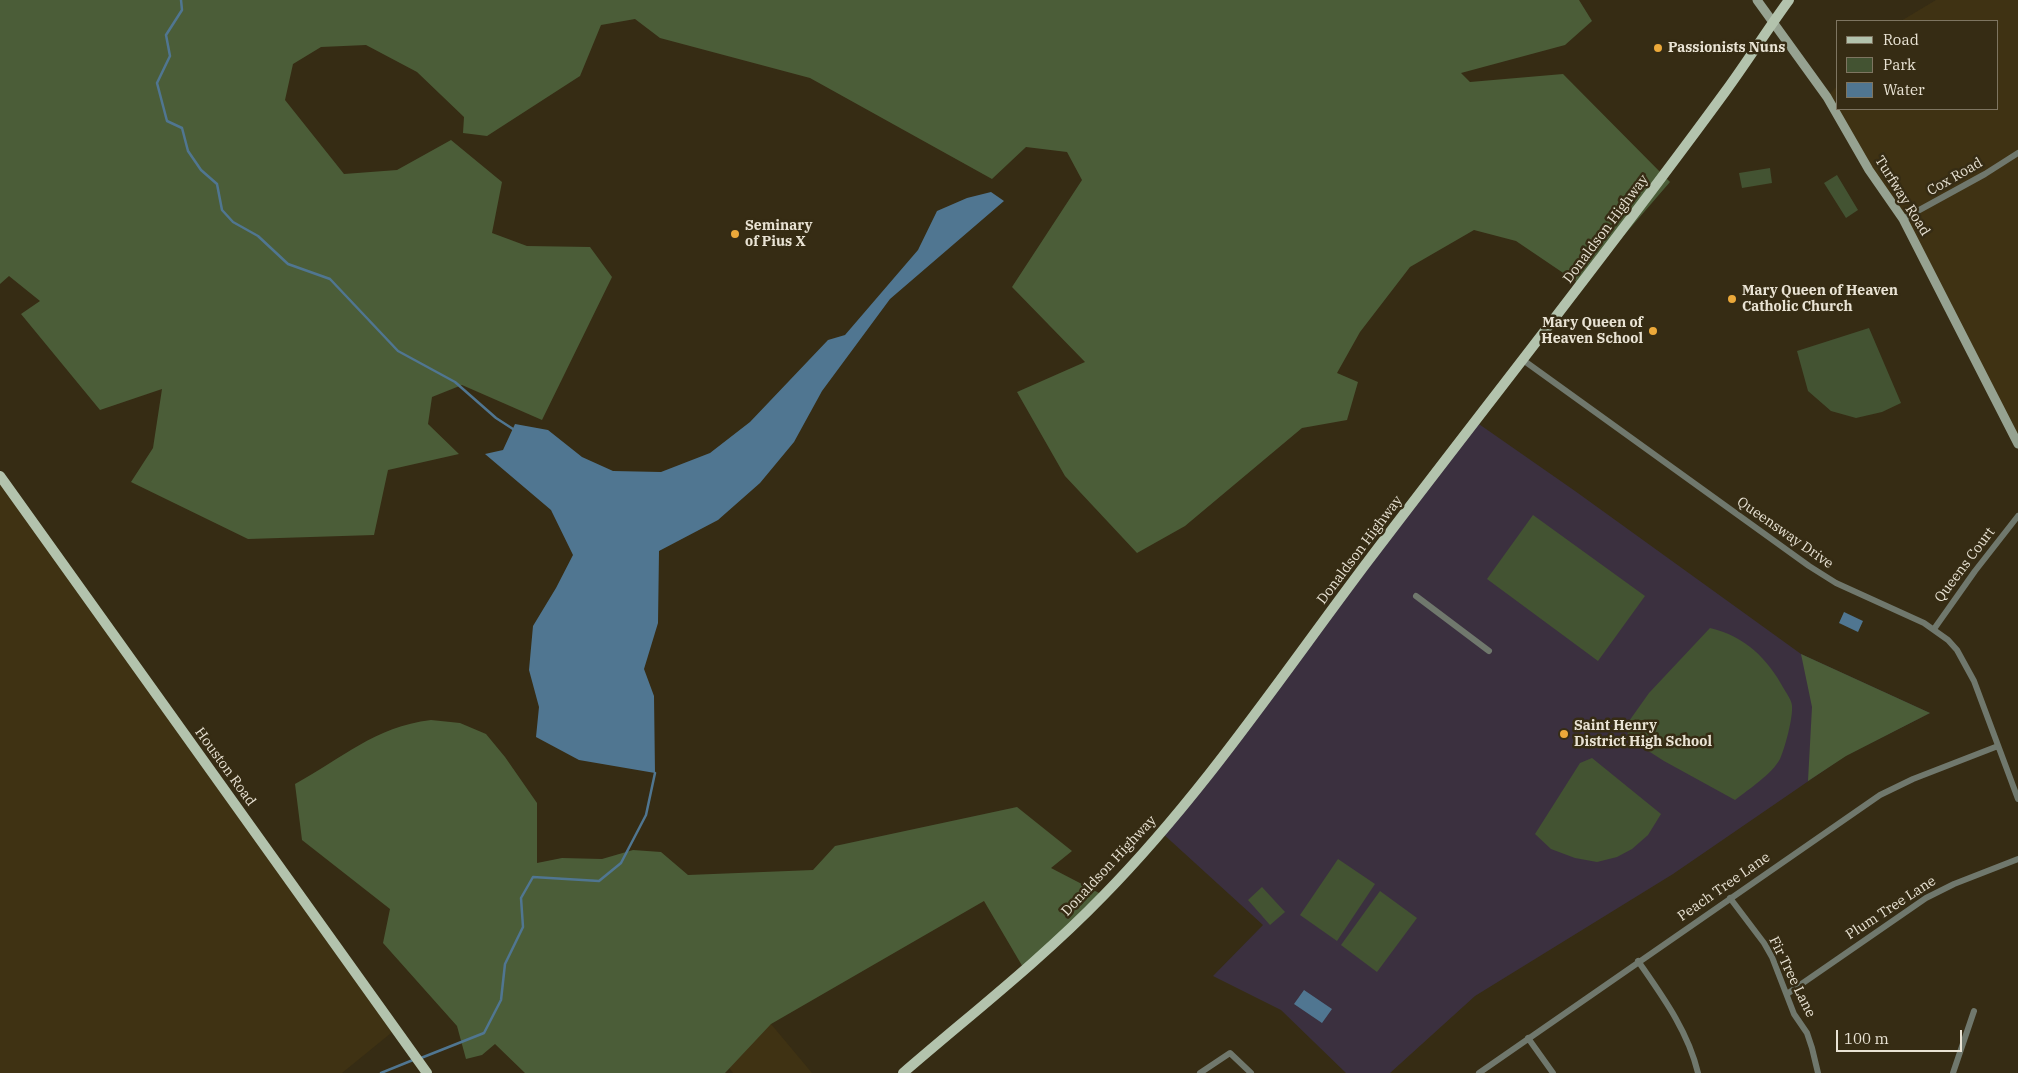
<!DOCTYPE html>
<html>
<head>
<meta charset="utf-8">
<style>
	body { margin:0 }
	#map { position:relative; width:2018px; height:1073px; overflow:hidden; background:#362c14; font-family:"IBM Plex Serif",serif }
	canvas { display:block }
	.legend { position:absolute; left:1836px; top:20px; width:162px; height:90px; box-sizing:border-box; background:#362c14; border:1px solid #7e7561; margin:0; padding:6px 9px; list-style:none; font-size:15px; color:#e9e3d4 }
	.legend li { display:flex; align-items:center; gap:10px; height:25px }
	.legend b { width:25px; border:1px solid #7e7561 }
	.scale { position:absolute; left:1836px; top:1030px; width:126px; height:22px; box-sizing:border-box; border:2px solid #e9e3d4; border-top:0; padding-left:6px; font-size:15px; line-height:18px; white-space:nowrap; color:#e9e3d4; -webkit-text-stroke:4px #362c14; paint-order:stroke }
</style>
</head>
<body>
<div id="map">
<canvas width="2018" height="1073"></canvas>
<ul class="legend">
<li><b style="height:6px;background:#b3c3ad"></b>Road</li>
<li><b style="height:14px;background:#435332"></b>Park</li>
<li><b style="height:14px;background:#507691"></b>Water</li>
</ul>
<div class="scale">100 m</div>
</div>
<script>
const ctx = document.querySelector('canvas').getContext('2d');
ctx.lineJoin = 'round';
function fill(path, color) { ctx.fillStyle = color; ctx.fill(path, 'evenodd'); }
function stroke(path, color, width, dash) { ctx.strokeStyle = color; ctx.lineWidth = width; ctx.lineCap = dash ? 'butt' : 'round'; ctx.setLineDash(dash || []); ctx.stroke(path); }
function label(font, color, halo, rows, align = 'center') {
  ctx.font = font + ' "IBM Plex Serif",serif'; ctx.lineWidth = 5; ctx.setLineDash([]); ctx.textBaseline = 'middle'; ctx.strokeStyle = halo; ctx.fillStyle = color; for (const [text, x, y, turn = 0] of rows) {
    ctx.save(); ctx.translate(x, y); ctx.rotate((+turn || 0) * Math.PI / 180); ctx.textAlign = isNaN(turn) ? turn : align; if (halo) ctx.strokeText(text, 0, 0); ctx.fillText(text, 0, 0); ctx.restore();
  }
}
fill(new Path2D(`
	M 1936,0 L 2018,0 L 2018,444 L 1903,219 L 1827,97 L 1837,86 L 1837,109 L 1997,109 L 1997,21 L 1901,21 Z
	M 0,476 L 396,1029 L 342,1073 L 0,1073 Z
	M 771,1024 L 812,1073 L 733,1073 L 719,1054 Z`), '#3f3213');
fill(new Path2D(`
	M 1476,422 L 1575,491 L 1801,654 L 1930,713 L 1845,756 L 1673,874 L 1475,996 L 1390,1073 L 1346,1073 L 1281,1010 L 1213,976 L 1263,925 L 1161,832 Z`), '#3b303f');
fill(new Path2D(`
	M 1770,168 L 1772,183 L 1742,188 L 1739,173 Z
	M 1837,175 L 1858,210 L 1846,218 L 1824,183 Z
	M 1869,328 L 1901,403 L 1882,412 L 1856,418 L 1831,411 L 1808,391 L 1797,351 Z
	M 1533,515 L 1645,596 L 1598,661 L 1487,579 Z
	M 1710,628 C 1745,636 1768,659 1784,689 C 1787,694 1792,701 1792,706 C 1793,718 1785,748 1780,759 C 1772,774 1749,789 1735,800 L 1664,761 L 1628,738 L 1627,724 L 1649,693 Z
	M 1592,758 L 1661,814 L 1648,835 L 1632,849 L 1617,857 L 1597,862 L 1575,858 L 1551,849 L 1535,834 L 1580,763 Z
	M 1338,859 L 1375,884 L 1337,941 L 1300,915 Z
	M 1262,887 L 1285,912 L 1270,925 L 1248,900 Z
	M 1380,891 L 1417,918 L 1377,972 L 1341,945 Z`), '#435332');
fill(new Path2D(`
	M 0,0 L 1579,0 L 1592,21 L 1565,45 L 1461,73 L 1470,82 L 1563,74 L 1670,182 L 1581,285 L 1516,241 L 1474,230 L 1410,267 L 1360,332 L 1337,373 L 1358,382 L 1347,420 L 1302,428 L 1185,526 L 1137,553 L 1065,476 L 1017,392 L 1085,362 L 1012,287 L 1082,180 L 1067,152 L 1026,147 L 992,179 L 810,78 L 660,38 L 635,19 L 601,25 L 580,76 L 487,136 L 463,133 L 464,117 L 417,72 L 366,45 L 321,47 L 293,64 L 285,100 L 344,174 L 397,170 L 451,140 L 502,182 L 492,233 L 527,246 L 590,247 L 612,277 L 542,420 L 462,385 L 432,397 L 428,424 L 459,454 L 388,470 L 374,535 L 248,539 L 131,482 L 153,448 L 162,389 L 100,410 L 21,314 L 40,301 L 9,276 L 0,284 Z
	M 1801,654 L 1930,713 L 1846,756 L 1808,781 L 1812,707 Z
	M 431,720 L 460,723 L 486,734 L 505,757 L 537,803 L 537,863 L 562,858 L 602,859 L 633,850 L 661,852 L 688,875 L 813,870 L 835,846 L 1017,807 L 1072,851 L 1051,868 L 1101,894 L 1024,969 L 984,901 L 771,1024 L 725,1073 L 525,1073 L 495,1044 L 482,1055 L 466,1059 L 457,1026 L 383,943 L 390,909 L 302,840 L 295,784 C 343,758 374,727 431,720 Z`), '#4b5d38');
fill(new Path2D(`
	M 991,192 L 1004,201 L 890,299 L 822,391 L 794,442 L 760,483 L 718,520 L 659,551 L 658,623 L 644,669 L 654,696 L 655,773 L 579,760 L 536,737 L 539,707 L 529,670 L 533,626 L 556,588 L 573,555 L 551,510 L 485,454 L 503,450 L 515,424 L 548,430 L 582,457 L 613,471 L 661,472 L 710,453 L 750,422 L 828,340 L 845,335 L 918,250 L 937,211 L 967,198 Z
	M 1844,612 L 1863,621 L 1858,632 L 1839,623 Z
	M 1304,990 L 1332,1009 L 1322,1023 L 1294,1004 Z`), '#507691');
stroke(new Path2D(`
	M 181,0 L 182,10 L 166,35 L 170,56 L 157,83 L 167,121 L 182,128 L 188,151 L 201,170 L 217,184 L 222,210 L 233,222 L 258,236 L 288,264 L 330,279 L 398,351 L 455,382 L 496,418 L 513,429
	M 421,1058 L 484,1033 L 501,1000 L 505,964 L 523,927 L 521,898 L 533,877 L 599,881 L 621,863 L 646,815 L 655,773
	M 381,1073 L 413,1060`), '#507691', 2.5);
stroke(new Path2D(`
	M 1903,219 L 1985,174 L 2018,153
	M 1523,360 L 1809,566 L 1836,583 L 1924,623 L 1948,640 L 1957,650 L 1974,681 L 2018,799
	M 1416,596 L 1489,651
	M 1934,629 L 1975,571 L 2018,516
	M 1730,898 L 1764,943 L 1772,957 L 1794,1014 L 1807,1033 L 1812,1048 L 1818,1073
	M 1638,961 C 1663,997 1688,1031 1698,1073
	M 1787,994 L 1926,898 L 1954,884 L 2018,859
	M 1528,1038 L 1553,1073
	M 1200,1073 L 1230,1053 L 1251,1073
	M 1479,1073 L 1880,795 L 1913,779 L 1998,746
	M 1953,1073 L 1974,1011`), '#70786d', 6);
stroke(new Path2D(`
	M 1757,0 L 1827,97 L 1869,170 L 1903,219 L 2018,444`), '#96a291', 9);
stroke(new Path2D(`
	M 0,476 L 427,1073
	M 903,1073 C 970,1015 1041,960 1103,896 C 1203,794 1282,675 1368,561 C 1487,404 1609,251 1725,92 C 1747,62 1767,30 1789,0`), '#b3c3ad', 10);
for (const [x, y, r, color] of [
	[1658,48,5,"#eca93a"],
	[735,234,5,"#eca93a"],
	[1732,299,5,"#eca93a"],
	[1653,331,5,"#eca93a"],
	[1564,734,5,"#eca93a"]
]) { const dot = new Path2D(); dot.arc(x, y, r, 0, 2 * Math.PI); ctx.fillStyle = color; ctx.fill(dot); stroke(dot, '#362c14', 2); }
label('bold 14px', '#e9e3d4', '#362c14', [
	["Passionists Nuns",1668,48],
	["Seminary",745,226],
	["of Pius X",745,242],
	["Mary Queen of Heaven",1742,291],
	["Catholic Church",1742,307],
	["Mary Queen of",1643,323,"right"],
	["Heaven School",1643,339,"right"],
	["Saint Henry",1574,726],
	["District High School",1574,742]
], 'left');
label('14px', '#e9e3d4', '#362c14', [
	["Cox Road",1955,177,-30],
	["Turfway Road",1902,196,58],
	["Donaldson Highway",1606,229,-53],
	["Queensway Drive",1785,533,35],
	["Donaldson Highway",1360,550,-53],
	["Queens Court",1965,565,-53],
	["Houston Road",225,767,54],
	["Donaldson Highway",1109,866,-47],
	["Peach Tree Lane",1724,887,-35],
	["Plum Tree Lane",1891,908,-33],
	["Fir Tree Lane",1792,977,64]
]);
</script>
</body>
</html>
